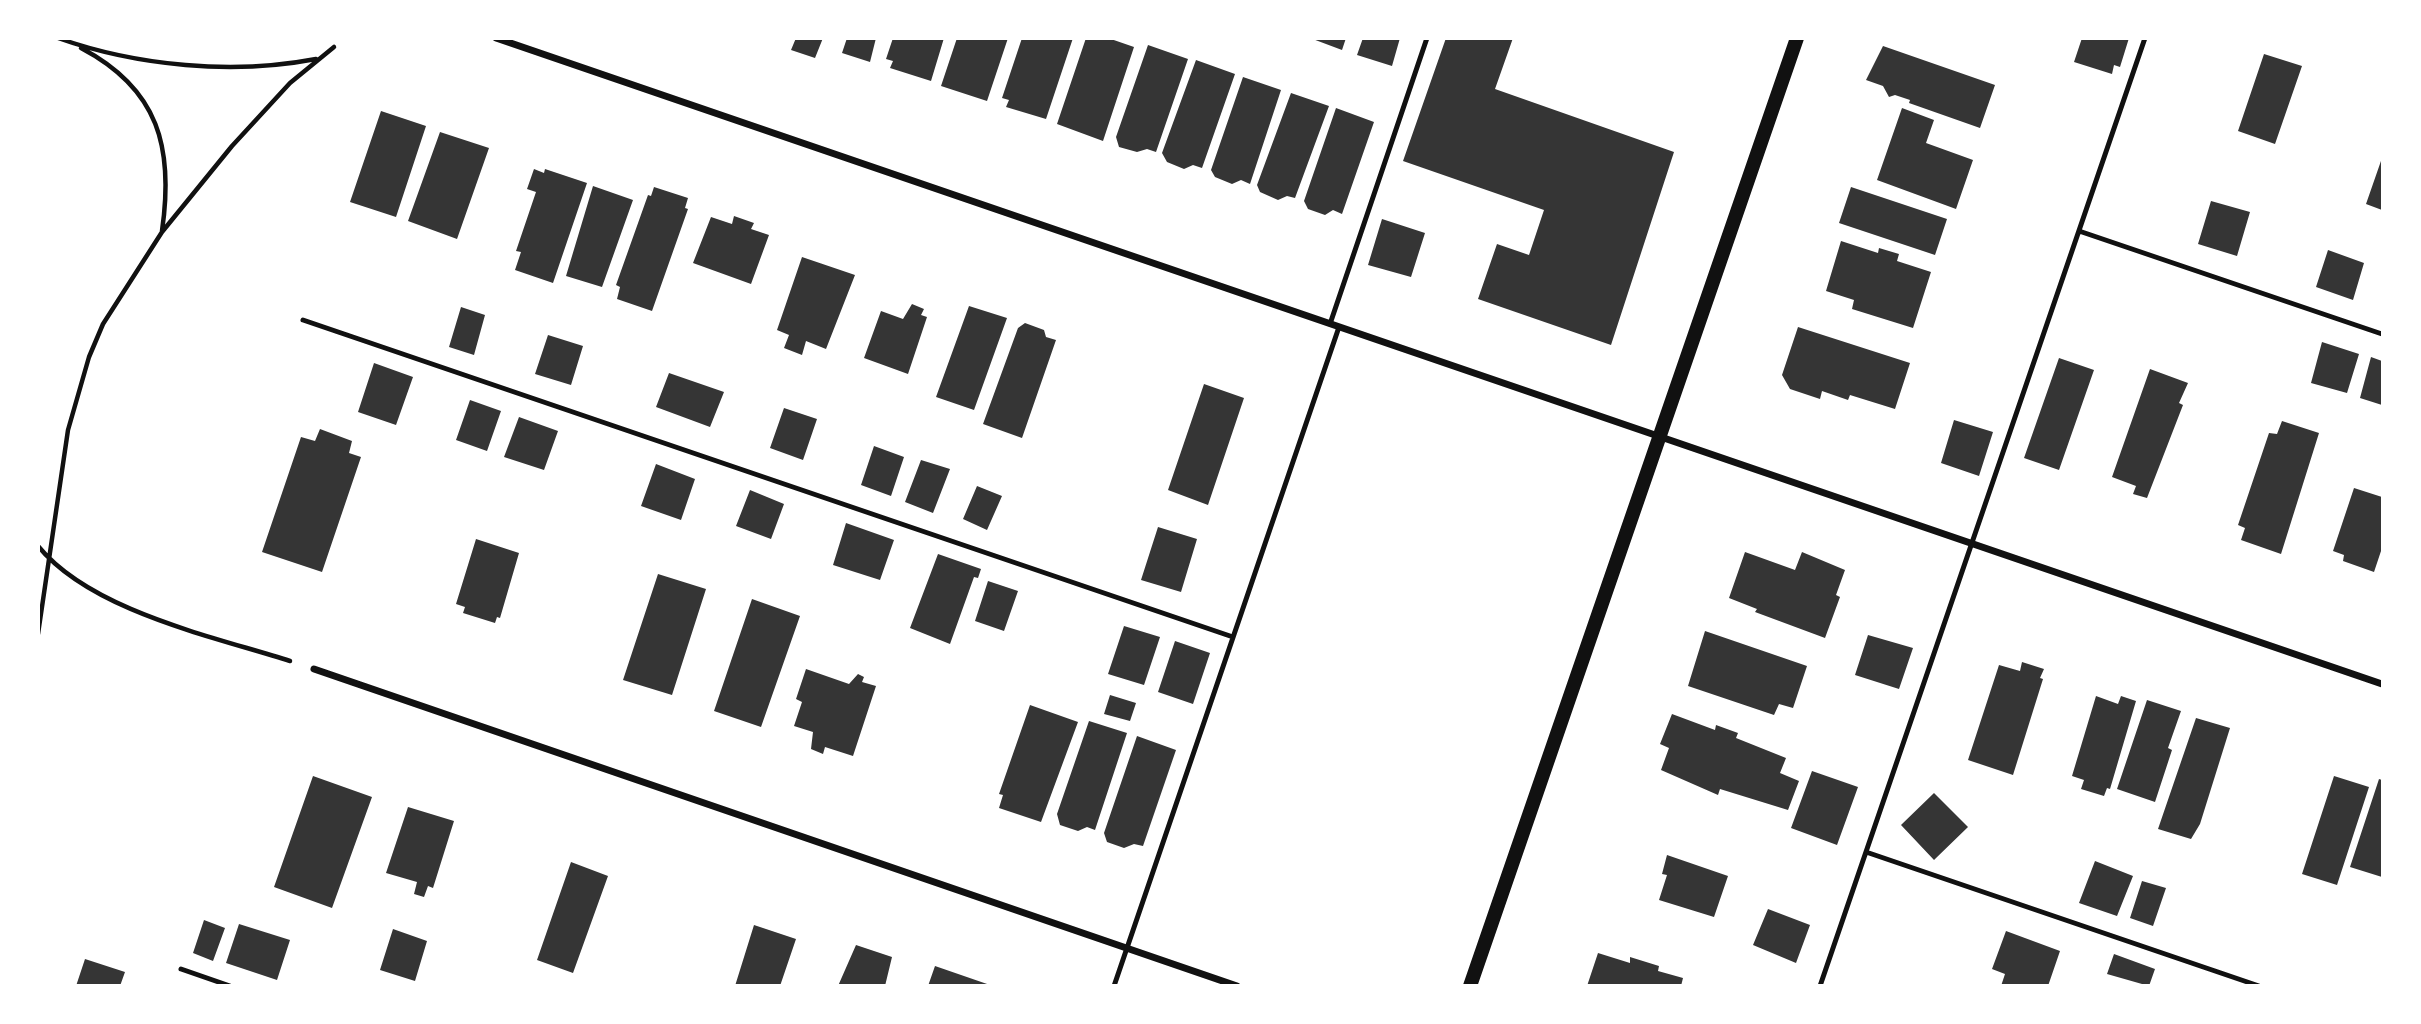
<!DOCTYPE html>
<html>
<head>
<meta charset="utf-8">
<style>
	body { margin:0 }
	#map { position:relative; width:2421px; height:1024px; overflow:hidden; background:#fff; font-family:"Sofia Sans Condensed",sans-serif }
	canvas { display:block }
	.frame { position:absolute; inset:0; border:40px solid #fff; pointer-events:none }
</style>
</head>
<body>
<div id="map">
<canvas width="2421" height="1024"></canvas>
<div class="frame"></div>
</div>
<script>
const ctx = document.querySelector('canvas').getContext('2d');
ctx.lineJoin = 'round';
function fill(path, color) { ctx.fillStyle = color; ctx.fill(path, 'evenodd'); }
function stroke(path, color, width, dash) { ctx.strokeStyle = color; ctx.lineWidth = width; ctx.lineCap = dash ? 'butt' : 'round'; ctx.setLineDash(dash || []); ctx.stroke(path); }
fill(new Path2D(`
	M 796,38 L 823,38 L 815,58 L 791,50 Z
	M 847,38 L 876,38 L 870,62 L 842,53 Z
	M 893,38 L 944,38 L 931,81 L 890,68 L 893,61 L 886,59 Z
	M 957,38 L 1008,38 L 987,101 L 941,86 Z
	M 1022,38 L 1073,38 L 1046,119 L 1006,107 L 1009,100 L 1002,98 Z
	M 1086,38 L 1108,38 L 1134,47 L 1103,141 L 1057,124 Z
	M 1310,38 L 1346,38 L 1342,50 Z
	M 1363,38 L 1400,38 L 1392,66 L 1357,55 Z
	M 1446,38 L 1513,38 L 1495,89 L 1674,152 L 1611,345 L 1478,299 L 1497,244 L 1529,255 L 1544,210 L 1403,161 Z
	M 2082,38 L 2129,38 L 2120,67 L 2114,65 L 2112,74 L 2074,62 Z
	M 1148,45 L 1188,59 L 1156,152 L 1147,149 L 1137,152 L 1119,147 L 1116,137 Z
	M 1883,46 L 1995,85 L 1980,128 L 1909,103 L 1910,100 L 1895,95 L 1889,97 L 1883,86 L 1866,80 Z
	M 2264,54 L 2302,66 L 2275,144 L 2238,131 Z
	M 1196,60 L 1235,74 L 1202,168 L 1193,165 L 1184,169 L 1167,162 L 1162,153 Z
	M 1243,77 L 1281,90 L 1250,184 L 1241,180 L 1232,184 L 1215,177 L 1211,170 Z
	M 1291,93 L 1329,106 L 1295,198 L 1287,196 L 1278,200 L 1260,192 L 1257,185 Z
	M 1336,108 L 1374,122 L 1342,214 L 1333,210 L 1325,215 L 1308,209 L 1304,201 Z
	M 1902,108 L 1934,120 L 1926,143 L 1973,160 L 1956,209 L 1877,180 Z
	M 381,111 L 426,126 L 396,217 L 350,202 Z
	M 440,132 L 489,148 L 457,239 L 408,221 Z
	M 2382,158 L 2382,210 L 2366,204 Z
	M 534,169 L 544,173 L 545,169 L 587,183 L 553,283 L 515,270 L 521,252 L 516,251 L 536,192 L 527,189 Z
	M 593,186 L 633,200 L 602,287 L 566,276 Z
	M 654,187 L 688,198 L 685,208 L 688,209 L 652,311 L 617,299 L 620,287 L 616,285 L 648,195 L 651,196 Z
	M 1851,187 L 1947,219 L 1935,255 L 1839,223 Z
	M 2211,201 L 2250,212 L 2237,256 L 2198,244 Z
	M 734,216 L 754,223 L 751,229 L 769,235 L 751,284 L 693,263 L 711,217 L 732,224 Z
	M 1382,219 L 1425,233 L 1411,277 L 1368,265 Z
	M 1841,241 L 1878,253 L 1879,248 L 1899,254 L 1897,261 L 1931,272 L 1913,328 L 1852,309 L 1854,300 L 1826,291 Z
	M 2328,250 L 2364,263 L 2353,300 L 2316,287 Z
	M 802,257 L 855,275 L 826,349 L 806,341 L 802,355 L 784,348 L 789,335 L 777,330 Z
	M 912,304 L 924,309 L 921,315 L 927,317 L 908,374 L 864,358 L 881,311 L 903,319 Z
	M 969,306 L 1007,318 L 974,410 L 936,397 Z
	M 461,307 L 485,315 L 474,355 L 449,347 Z
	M 1025,323 L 1044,330 L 1046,337 L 1056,340 L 1022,438 L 983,424 L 1018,328 Z
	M 1798,327 L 1910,363 L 1895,409 L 1850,395 L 1848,400 L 1822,391 L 1820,399 L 1790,389 L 1782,375 Z
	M 548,335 L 583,346 L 571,385 L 535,374 Z
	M 2322,342 L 2359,354 L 2347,393 L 2311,383 Z
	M 2371,357 L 2382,361 L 2382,405 L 2360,398 Z
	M 2059,358 L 2094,370 L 2059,470 L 2024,458 Z
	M 374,363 L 413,377 L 396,425 L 358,412 Z
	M 2150,369 L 2188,383 L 2179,403 L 2183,405 L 2147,498 L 2133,494 L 2136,486 L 2112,477 Z
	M 669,373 L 724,392 L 710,427 L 656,407 Z
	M 1204,384 L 1244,398 L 1208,505 L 1168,490 Z
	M 470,400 L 501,411 L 487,451 L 456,440 Z
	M 784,408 L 817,419 L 803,460 L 770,448 Z
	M 519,417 L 558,431 L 544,470 L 504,457 Z
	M 1954,420 L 1993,432 L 1979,476 L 1941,463 Z
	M 2282,421 L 2319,433 L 2281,554 L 2241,540 L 2245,528 L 2238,525 L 2269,433 L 2277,434 Z
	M 320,429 L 352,441 L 349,453 L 361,457 L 322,572 L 262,552 L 301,437 L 315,441 Z
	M 874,446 L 904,457 L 891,496 L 861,485 Z
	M 921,460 L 950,469 L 933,513 L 905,502 Z
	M 656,464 L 695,479 L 681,520 L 641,506 Z
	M 977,486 L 1002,496 L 987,530 L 963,519 Z
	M 2354,488 L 2382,497 L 2382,548 L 2374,572 L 2343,561 L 2344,555 L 2333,551 Z
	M 750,490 L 784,504 L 771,539 L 736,526 Z
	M 846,523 L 894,540 L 880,580 L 833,565 Z
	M 1158,527 L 1197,539 L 1181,592 L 1141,580 Z
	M 476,539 L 519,553 L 500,618 L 497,617 L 495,623 L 463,613 L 465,607 L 456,604 Z
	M 1745,552 L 1795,570 L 1802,552 L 1845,570 L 1836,595 L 1840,597 L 1825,638 L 1755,612 L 1757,609 L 1729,598 Z
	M 938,554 L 981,569 L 978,578 L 974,577 L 950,644 L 910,628 Z
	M 658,574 L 706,589 L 672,695 L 623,680 Z
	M 988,581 L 1018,591 L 1004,631 L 975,621 Z
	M 752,599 L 800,616 L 761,727 L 714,711 Z
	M 1124,626 L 1160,637 L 1144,685 L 1108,674 Z
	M 1705,631 L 1807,666 L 1793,708 L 1779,704 L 1774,715 L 1688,686 Z
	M 1868,635 L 1913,648 L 1899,689 L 1855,675 Z
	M 1175,641 L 1210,653 L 1193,704 L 1158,692 Z
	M 2022,662 L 2044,669 L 2040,678 L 2043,679 L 2013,775 L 1968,760 L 1999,665 L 2020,671 Z
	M 806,669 L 849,684 L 858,674 L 864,677 L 862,682 L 876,686 L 853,756 L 825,747 L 823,754 L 811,749 L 813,732 L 794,726 L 802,702 L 796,699 Z
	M 1110,695 L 1136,703 L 1130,721 L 1104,714 Z
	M 2096,696 L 2118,704 L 2121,696 L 2136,701 L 2110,789 L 2107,788 L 2104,796 L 2081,789 L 2084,780 L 2072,776 Z
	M 2147,700 L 2181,711 L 2168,748 L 2172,750 L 2155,802 L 2117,789 Z
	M 1030,705 L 1078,722 L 1041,822 L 999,808 L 1003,795 L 999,794 Z
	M 1672,714 L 1715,730 L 1716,725 L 1738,733 L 1736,738 L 1786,758 L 1780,773 L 1799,781 L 1788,810 L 1720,789 L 1718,795 L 1661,770 L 1669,748 L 1660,744 Z
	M 2196,718 L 2230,728 L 2200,824 L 2191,839 L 2158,829 Z
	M 1089,721 L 1127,733 L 1095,830 L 1087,827 L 1078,831 L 1060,825 L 1057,814 Z
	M 1137,736 L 1176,750 L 1143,846 L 1134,844 L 1124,848 L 1107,842 L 1104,833 Z
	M 1812,771 L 1858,787 L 1837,845 L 1791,828 Z
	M 313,776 L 372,797 L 332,908 L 274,887 Z
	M 2334,776 L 2369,787 L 2337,885 L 2302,874 Z
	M 2379,779 L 2382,780 L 2382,877 L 2350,867 Z
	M 1934,793 L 1968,827 L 1934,860 L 1901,825 Z
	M 408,807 L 454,821 L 433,888 L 428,886 L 424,897 L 414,894 L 417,882 L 386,873 Z
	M 1667,855 L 1728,876 L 1714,917 L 1659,900 L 1667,875 L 1662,874 Z
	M 2095,861 L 2133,876 L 2117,916 L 2079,903 Z
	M 571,862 L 608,876 L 573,973 L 537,960 Z
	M 2142,881 L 2166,888 L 2153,926 L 2130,918 Z
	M 1768,909 L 1810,925 L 1796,963 L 1753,945 Z
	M 204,920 L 225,928 L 213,961 L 193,953 Z
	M 239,924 L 290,940 L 277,980 L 226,963 Z
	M 754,925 L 796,939 L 780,986 L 735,986 Z
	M 393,929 L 427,941 L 415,981 L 380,970 Z
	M 2006,931 L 2060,951 L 2048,986 L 2001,986 L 2005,974 L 1992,969 Z
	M 856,945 L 892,957 L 885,986 L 838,986 Z
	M 1598,953 L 1630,963 L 1630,957 L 1659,966 L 1658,971 L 1683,978 L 1681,986 L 1587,986 Z
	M 2114,954 L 2155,969 L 2149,986 L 2107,974 Z
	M 85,959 L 125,972 L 120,986 L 76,986 Z
	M 935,966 L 990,985 L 990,986 L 928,986 Z`), '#353535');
stroke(new Path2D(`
	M 58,38 C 137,66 233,75 316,59
	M 81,48 C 159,89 174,148 162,231
	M 38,546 C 91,611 212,636 290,661
	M 38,634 L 68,430 L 89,357 L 103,324 L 162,232 L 232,146 L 290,83 L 334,47`), '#111', 4.5);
stroke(new Path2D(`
	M 2079,231 L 2382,334
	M 303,320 L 1233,637
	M 1330,324 L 1427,38
	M 1866,852 L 2259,986
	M 181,969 L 230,986
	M 1114,986 L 1339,327
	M 1820,986 L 2145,38`), '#111', 5);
stroke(new Path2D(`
	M 496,38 L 2382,684
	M 314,669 L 1237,986`), '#111', 7);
stroke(new Path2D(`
	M 1470,986 L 1797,38`), '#111', 14);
</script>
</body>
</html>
